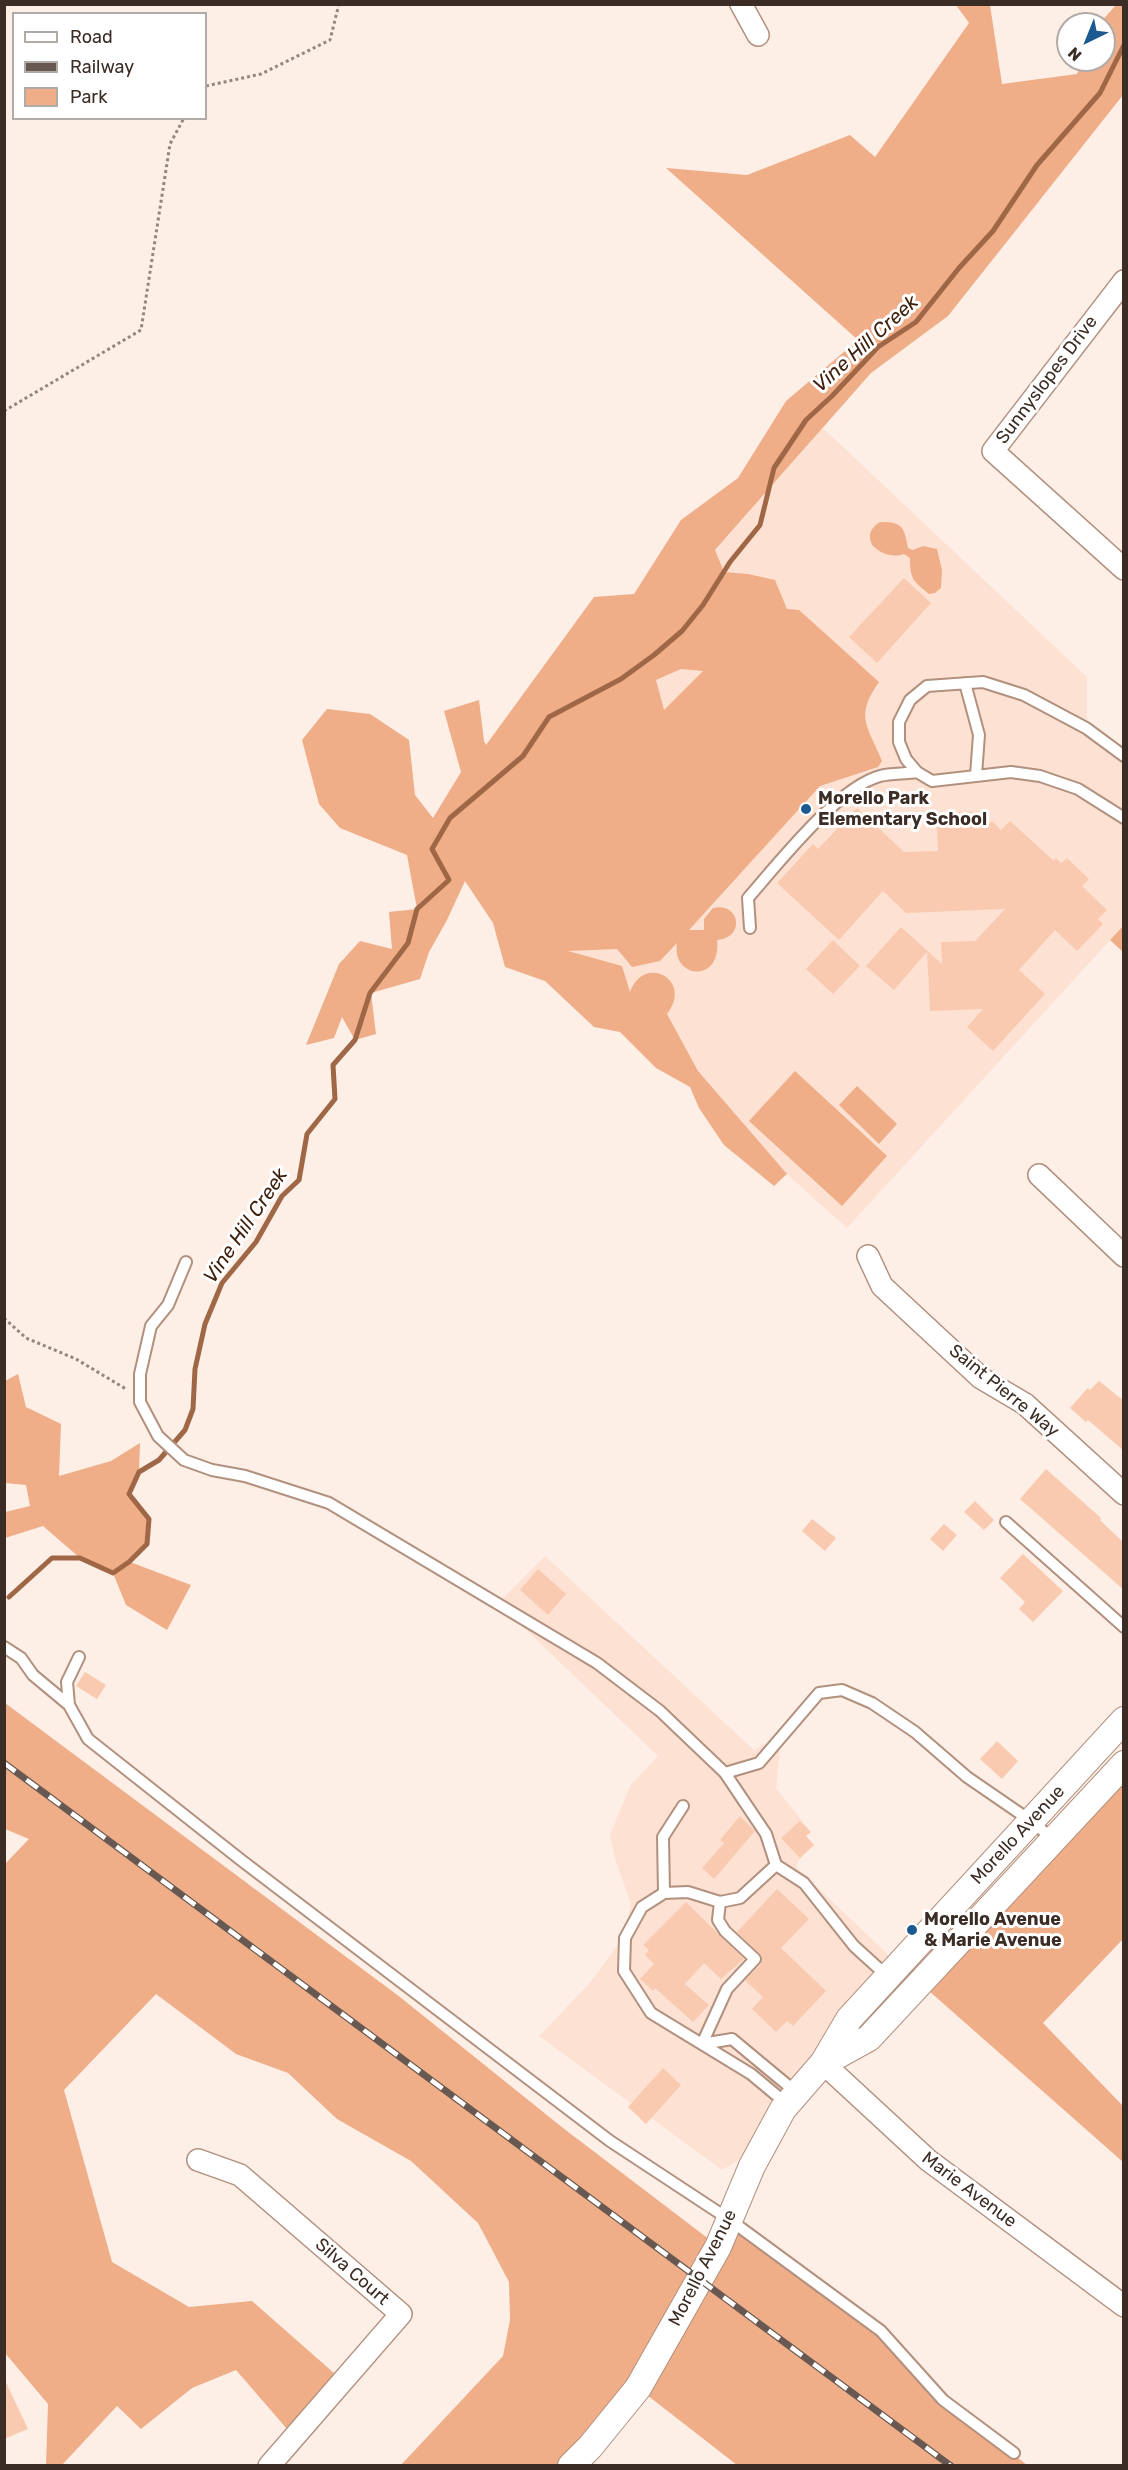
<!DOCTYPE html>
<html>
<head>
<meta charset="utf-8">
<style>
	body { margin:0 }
	#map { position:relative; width:1128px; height:2470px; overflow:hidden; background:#fdeee6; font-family:Rubik,sans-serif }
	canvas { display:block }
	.frame { position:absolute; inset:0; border:6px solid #3b2d25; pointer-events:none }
	.legend { position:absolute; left:12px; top:12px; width:195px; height:108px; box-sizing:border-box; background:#fff; border:2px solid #b1aba8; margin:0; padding:8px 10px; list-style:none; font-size:18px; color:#3b2d25 }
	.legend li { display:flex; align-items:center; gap:12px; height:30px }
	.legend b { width:30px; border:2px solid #b1aba8 }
	.north { position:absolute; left:1056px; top:12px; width:60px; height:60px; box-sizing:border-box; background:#fff; border:2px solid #b1aba8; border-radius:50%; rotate:223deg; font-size:16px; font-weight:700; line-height:24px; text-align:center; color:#3b2d25 }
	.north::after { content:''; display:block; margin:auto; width:21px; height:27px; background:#1b5a90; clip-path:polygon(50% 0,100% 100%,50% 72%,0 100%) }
</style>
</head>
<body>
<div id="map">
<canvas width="1128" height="2470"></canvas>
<div class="frame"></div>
<ul class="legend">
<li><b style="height:8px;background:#fff"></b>Road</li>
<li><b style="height:8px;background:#675951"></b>Railway</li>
<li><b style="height:16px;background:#efad88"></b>Park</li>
</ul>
<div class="north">N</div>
</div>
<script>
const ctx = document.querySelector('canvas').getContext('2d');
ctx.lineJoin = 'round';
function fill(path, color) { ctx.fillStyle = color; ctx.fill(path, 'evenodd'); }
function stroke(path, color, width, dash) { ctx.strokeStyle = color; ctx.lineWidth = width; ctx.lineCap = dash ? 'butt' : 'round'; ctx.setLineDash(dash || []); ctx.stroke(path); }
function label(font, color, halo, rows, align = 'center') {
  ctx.font = font + ' Rubik,sans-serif'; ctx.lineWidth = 6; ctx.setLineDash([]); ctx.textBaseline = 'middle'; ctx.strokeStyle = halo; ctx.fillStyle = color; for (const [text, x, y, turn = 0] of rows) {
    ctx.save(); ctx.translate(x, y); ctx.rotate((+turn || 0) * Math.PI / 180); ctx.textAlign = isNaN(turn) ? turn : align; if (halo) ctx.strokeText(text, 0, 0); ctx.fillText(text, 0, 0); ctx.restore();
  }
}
fill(new Path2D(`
	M 823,428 L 1087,677 L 1087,728 L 1123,758 L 1123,926 L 847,1228 L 539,952 L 443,860 Z
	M 545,1556 L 754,1750 L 769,1742 L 780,1751 L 776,1788 L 811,1832 L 806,1836 L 814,1845 L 800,1858 L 796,1867 L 899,1965 L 764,2145 L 722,2170 L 539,2036 L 589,1984 L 624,1936 L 631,1904 L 616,1862 L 610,1835 L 630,1786 L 658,1756 L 498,1603 Z`), '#fde2d4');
fill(new Path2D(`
	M 956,5 L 990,5 L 1002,84 L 1077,74 L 1083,60 L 1104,60 L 1104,24 L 1099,24 L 1116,5 L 1123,5 L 1123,95 L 948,316 L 871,373 L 715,550 L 724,572 L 748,574 L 775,580 L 787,609 L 799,610 L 879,682 C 854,717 868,726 882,761 L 878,767 L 820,786 L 689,930 L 704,930 L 704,919 L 713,908 C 740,902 746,938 717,940 C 722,984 671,979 677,943 L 660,961 L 632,967 L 617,949 L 568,951 L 622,966 L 630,992 C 644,953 694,980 667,1014 L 698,1071 L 787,1174 L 774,1186 L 724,1145 L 699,1108 L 690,1087 L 656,1068 L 620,1032 L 594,1027 L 545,981 L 505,967 L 493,923 L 465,881 L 447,920 L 429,952 L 420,979 L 371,993 L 376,1034 L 355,1040 L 342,1017 L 334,1038 L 306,1045 L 339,964 L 360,941 L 392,949 L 389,912 L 417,909 L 407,855 L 340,828 L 319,804 L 302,740 L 327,709 L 370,714 L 409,740 L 415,795 L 433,818 L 461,772 L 444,711 L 479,700 L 484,741 L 486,745 L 594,597 L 634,594 L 681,520 L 738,478 L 786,401 L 858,340 L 666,168 L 747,175 L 850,135 L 875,157 L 969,23 ZM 681,669 L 703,671 L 664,710 L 656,680 Z
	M 880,522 C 903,522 904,527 908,548 L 913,550 L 923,546 L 937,549 L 942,570 L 941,588 L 935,593 L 929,594 C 913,581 910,579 910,558 L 904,554 C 892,558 881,554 872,545 C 867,534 871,528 880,522 Z
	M 1123,926 L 1123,952 L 1110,940 Z
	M 795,1071 L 887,1156 L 842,1206 L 749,1121 Z
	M 857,1086 L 897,1124 L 879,1144 L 839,1105 Z
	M 18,1374 L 26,1407 L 61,1424 L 59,1476 L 111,1461 L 140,1443 L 139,1472 L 129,1494 L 149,1519 L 147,1544 L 130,1562 L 191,1585 L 167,1630 L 126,1605 L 113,1573 L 80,1558 L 43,1526 L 5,1538 L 5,1512 L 30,1506 L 26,1485 L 5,1483 L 5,1381 Z
	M 5,1703 L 400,1997 L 563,2128 L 718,2246 L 730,2220 L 881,2331 L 943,2400 L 1027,2465 L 737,2465 L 638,2388 L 571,2465 L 401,2465 L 503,2356 L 510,2320 L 509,2282 L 478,2223 L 411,2161 L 337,2119 L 288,2073 L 236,2054 L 156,1994 L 64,2090 L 112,2262 L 189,2307 L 252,2301 L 343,2381 L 294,2437 L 236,2370 L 192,2388 L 141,2429 L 117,2406 L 62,2465 L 46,2465 L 48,2404 L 5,2353 L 4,1865 L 29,1839 L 5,1829 Z
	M 1123,1782 L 1123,1939 L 1043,2023 L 1123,2106 L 1123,2162 L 920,1983 Z`), '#efad88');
stroke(new Path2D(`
	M 9,1597 L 52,1558 L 80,1558 L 113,1573 L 129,1562 L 147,1544 L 149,1519 L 129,1494 L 139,1472 L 159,1460 L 185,1430 L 193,1409 L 195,1369 L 205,1324 L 222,1283 L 256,1242 L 282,1196 L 299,1180 L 307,1134 L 335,1099 L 333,1065 L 355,1040 L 370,993 L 408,943 L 417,909 L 449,880 L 432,849 L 450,818 L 523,756 L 549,717 L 621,679 L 654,655 L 682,631 L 703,605 L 730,562 L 760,525 L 774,468 L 806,420 L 832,396 L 878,347 L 916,322 L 959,268 L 993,231 L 1037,165 L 1100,93 L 1124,45`), '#9f6746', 5);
fill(new Path2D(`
	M 904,578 L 931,603 L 877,663 L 849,637 Z
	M 857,808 L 904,852 L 938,851 L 936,813 L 982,811 L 983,823 L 993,822 L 1001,830 L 1010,821 L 1054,861 L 1056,858 L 1061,863 L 1067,858 L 1089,879 L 1082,886 L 1107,910 L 1098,919 L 1103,924 L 1077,951 L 1055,930 L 1019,970 L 1045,994 L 993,1051 L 967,1027 L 983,1009 L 930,1011 L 927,952 L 894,990 L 866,966 L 901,927 L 942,964 L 941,942 L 975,941 L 1005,909 L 906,913 L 883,891 L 839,940 L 777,883 L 813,844 L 818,849 Z
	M 833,940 L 860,966 L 833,994 L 806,969 Z
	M 1099,1381 L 1124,1401 L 1124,1451 L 1088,1420 L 1086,1422 L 1070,1408 L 1086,1390 L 1088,1388 L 1090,1390 Z
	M 1046,1469 L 1101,1518 L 1100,1520 L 1124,1543 L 1124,1590 L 1020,1499 Z
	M 975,1501 L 994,1520 L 984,1530 L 964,1512 Z
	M 812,1519 L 836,1538 L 825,1551 L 802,1531 Z
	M 944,1524 L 957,1535 L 943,1551 L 930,1539 Z
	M 1023,1554 L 1063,1591 L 1033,1622 L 1019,1609 L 1025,1602 L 1000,1578 Z
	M 538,1569 L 566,1594 L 548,1615 L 520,1590 Z
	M 85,1672 L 106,1685 L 97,1699 L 76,1686 Z
	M 997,1741 L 1018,1761 L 1002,1779 L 980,1759 Z
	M 740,1816 L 755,1831 L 714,1879 L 702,1868 L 724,1843 L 720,1840 Z
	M 800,1821 L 811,1832 L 806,1836 L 814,1845 L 800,1858 L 781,1838 Z
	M 777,1889 L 809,1919 L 781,1948 L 826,1991 L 793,2026 L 787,2021 L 776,2032 L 752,2009 L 763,1997 L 745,1980 L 761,1964 L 762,1956 L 737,1932 Z
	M 686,1902 L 744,1959 L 721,1979 L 704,1963 L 685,1984 L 709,2005 L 693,2022 L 655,1988 L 653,1991 L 640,1979 L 654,1964 L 645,1955 L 649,1950 L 643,1945 Z
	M 663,2068 L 681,2085 L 646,2124 L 628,2107 Z
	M 4,2378 L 28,2429 L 4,2439 Z`), '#facab0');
const service = new Path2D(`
	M 965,683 L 979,735 L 976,775
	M 1124,756 L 1086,728 L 1024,695 L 983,682 L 927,686 L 910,700 L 899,722 L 899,742 L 906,759 L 917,772 L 932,781 L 1011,772 L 1040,776 L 1078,789 L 1124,818
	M 750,928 L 748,898 C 777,865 838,787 880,776 C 891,773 905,774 917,772
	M 186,1262 L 168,1305 L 151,1326 L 140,1374 L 140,1402 L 158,1436 L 184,1460 L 212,1470 L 245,1476 L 329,1503 L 597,1663 L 660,1711 L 725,1773 L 766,1834 L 776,1865 L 804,1883 L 854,1946 L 887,1976
	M 1006,1522 L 1124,1627
	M 4,1647 L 21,1658 L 33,1675 L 69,1705
	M 79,1657 L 67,1682 L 69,1705 L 88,1739 L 241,1860 L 610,2141 L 730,2220 L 881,2331 L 943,2400 L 1014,2453
	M 725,1773 L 759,1763 L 819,1693 L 842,1690 L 872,1703 L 915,1732 L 967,1777 L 1031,1821 L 1053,1839
	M 776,1865 L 740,1898 L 720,1902 L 688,1892 L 664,1893 L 642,1907 L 625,1938 L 624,1971 L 651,2013 L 751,2074 L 787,2104
	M 664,1893 L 663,1837 L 683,1806
	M 702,2044 L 727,1989 L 755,1959 L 725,1931 L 718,1920 L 720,1902
	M 702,2044 L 732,2039 L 797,2093`);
const minor = new Path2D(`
	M 741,4 L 758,35
	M 1124,281 L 993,451 L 1124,569
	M 1039,1175 L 1124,1256
	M 868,1256 L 882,1286 L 981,1378 L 1025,1404 L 1124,1494
	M 823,2063 L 928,2160 L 1124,2306
	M 198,2160 L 240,2175 L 401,2314 L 269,2466`);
const tertiary = new Path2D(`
	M 824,2063 L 869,2038 L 1124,1764
	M 571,2466 L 590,2447 L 638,2388 L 718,2247 L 752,2166 L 783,2109 L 823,2063 L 849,2019 L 1124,1720`);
stroke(service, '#b2907e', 14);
stroke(minor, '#b2907e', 24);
stroke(tertiary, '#b2907e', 28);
stroke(new Path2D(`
	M 206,86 L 261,74 L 330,40 L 339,4
	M 4,411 L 141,330 L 170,144 L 184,118
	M 4,1318 L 26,1338 L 76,1359 L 126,1389`), '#94857d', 3, [3, 3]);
stroke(service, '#fff', 10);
stroke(minor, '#fff', 21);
stroke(tertiary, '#fff', 26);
const rail = new Path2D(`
	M 4,1763 L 951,2466`);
stroke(rail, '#675951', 7);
stroke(rail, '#fff', 4.5, [14]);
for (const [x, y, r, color] of [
	[806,809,6,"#1b5a90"],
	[912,1930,6,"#1b5a90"]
]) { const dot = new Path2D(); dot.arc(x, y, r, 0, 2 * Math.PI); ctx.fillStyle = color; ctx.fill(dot); stroke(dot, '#fff', 2); }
label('18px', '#3b2d25', '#fff', [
	["Sunnyslopes Drive",1047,380,-53],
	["Saint Pierre Way",1004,1391,39],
	["Morello Avenue",1018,1835,-47],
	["Marie Avenue",969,2190,37],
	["Morello Avenue",703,2268,-63],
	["Silva Court",352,2272,41]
]);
label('bold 18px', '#3b2d25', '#fff', [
	["Morello Park",818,799],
	["Elementary School",818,820],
	["Morello Avenue",924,1920],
	["& Marie Avenue",924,1941]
], 'left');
label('italic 20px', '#40210e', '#fff', [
	["Vine Hill Creek",866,344,-42],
	["Vine Hill Creek",246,1226,-56]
]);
</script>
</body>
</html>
